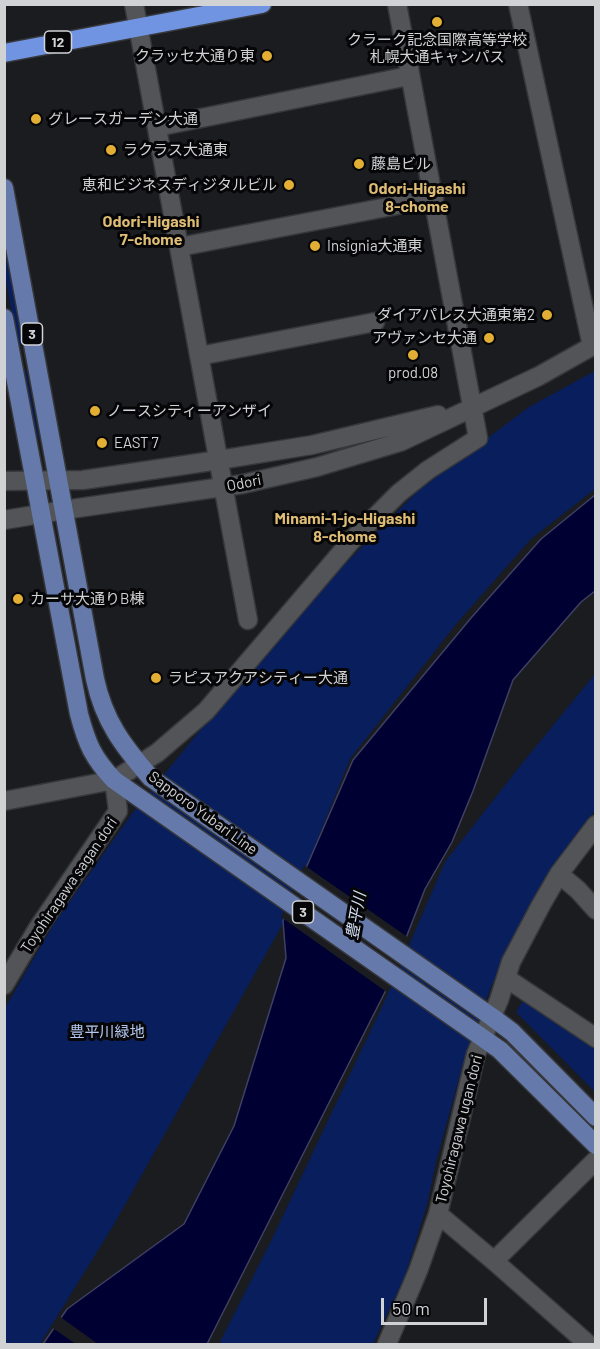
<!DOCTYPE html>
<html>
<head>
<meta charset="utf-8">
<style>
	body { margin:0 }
	#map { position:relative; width:600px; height:1349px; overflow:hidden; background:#1a1c1f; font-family:Barlow,sans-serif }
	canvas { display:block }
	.frame { position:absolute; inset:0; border:6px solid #d1d2d4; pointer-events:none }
	.scale { position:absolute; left:381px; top:1298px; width:106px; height:27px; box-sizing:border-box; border:3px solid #d1d2d4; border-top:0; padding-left:8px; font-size:18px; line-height:21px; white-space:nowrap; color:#d1d2d4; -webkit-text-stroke:4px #060608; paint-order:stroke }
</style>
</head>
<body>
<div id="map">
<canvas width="600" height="1349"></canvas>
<div class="frame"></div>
<div class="scale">50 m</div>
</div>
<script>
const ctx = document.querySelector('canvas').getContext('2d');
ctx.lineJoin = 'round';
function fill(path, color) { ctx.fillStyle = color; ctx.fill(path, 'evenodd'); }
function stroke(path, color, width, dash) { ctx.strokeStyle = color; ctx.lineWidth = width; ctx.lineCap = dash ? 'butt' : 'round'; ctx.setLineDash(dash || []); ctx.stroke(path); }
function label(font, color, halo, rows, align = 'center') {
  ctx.font = font + ' Barlow,"Noto Sans JP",sans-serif'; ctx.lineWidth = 6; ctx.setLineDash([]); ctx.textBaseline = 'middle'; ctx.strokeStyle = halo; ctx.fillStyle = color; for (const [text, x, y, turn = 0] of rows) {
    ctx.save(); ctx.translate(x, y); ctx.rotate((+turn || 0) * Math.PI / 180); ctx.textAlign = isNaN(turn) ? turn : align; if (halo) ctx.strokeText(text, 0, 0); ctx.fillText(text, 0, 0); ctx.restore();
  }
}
fill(new Path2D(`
	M 4,231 L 25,343 L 21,345 L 17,344 L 5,274 Z
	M 23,369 L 26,370 L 39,439 L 34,439 Z
	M 595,371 L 595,489 L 531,539 L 457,623 L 350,759 L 285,920 L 113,1226 L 40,1344 L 5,1344 L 5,1008 L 53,925 L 131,815 L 224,701 L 335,574 L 420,489 L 529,407 Z
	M 595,674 L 595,810 L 553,871 L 504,958 L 491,987 L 464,1060 L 436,1162 L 427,1205 L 405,1276 L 373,1344 L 219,1344 L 272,1239 L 386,998 L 445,862 L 520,766 Z
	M 523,1001 L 595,1047 L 595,1092 L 517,1013 L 517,1010 Z`), '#081e5d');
const water = new Path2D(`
	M 595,495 L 595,591 L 581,602 L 513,680 L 473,791 L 452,842 L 425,889 L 385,992 L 207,1344 L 43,1344 L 67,1309 L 184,1224 L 234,1126 L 286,958 L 283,921 L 353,760 L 471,618 L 541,539 Z`);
fill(water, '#000132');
stroke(water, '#3f4063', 1.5);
fill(new Path2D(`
	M 304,865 L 409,938 L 388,993 L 281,917 Z
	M 59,1316 L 98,1344 L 76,1344 L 51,1327 Z`), '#1a1c1f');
const minor = new Path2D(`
	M 134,4 L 248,620
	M 518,4 L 592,346
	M 157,127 L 409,76
	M 179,247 L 434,198
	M 199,356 L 375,322
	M 4,481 L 83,480 L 219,460 L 312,445 L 438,415
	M 4,520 L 64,510 L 243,484 L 317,467 L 400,442 L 539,376 L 596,344
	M 4,801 L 114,780 L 157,753 L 206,711 L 352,540 L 399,493 L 428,470 L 478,438 L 397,4
	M 559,874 L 578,890 L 596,910
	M 506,978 L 596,1038
	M 4,985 L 38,928 L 118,811 L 114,780
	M 438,1214 L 494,1261 L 588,1344
	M 494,1261 L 596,1160
	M 387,1344 L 418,1271 L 438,1214 L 476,1054 L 499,1000 L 511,962 L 541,905 L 559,874 L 596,825`);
const major = new Path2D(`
	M 4,188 L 95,679 C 104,721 123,746 151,778 L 492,1017 L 512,1032 L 596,1117
	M 4,318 L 79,714 C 87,744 93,758 114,780 L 500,1050 L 596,1145`);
const highway = new Path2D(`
	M 4,53 L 262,4`);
stroke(minor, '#36373a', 21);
stroke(major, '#36373a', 21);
stroke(highway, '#36373a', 21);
stroke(minor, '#525458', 18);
stroke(major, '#657aab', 18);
stroke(highway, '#7194e2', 18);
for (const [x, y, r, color] of [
	[437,22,6,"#e2af34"],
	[267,56,6,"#e2af34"],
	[36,119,6,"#e2af34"],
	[111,150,6,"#e2af34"],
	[359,164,6,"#e2af34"],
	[289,185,6,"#e2af34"],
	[315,246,6,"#e2af34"],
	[547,315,6,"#e2af34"],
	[489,338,6,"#e2af34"],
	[413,355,6,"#e2af34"],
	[95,411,6,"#e2af34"],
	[102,443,6,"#e2af34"],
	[18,599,6,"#e2af34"],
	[156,678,6,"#e2af34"]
]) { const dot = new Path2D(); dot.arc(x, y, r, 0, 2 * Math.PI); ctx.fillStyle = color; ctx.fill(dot); stroke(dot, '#060608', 2); }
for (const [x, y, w] of [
	[58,42,27],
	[32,334,21],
	[303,912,21]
]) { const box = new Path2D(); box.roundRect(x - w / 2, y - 11, w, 22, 4.5); ctx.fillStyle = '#060608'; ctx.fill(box); stroke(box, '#d1d2d4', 1.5); }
label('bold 14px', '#d1d2d4', null, [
	["12",58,42],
	["3",32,334],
	["3",303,912]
]);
label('15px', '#d1d2d4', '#060608', [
	["クラーク記念国際高等学校",437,40,"center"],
	["札幌大通キャンパス",437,57,"center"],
	["クラッセ大通り東",255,56,"right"],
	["グレースガーデン大通",48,119],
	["ラクラス大通東",123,150],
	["藤島ビル",371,164],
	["恵和ビジネスディジタルビル",277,185,"right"],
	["Insignia大通東",327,246],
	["ダイアパレス大通東第2",535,315,"right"],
	["アヴァンセ大通",477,338,"right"],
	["prod.08",413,373,"center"],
	["ノースシティーアンザイ",107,411],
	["EAST 7",114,443],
	["カーサ大通りB棟",30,599],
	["ラピスアクアシティー大通",168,678]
], 'left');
label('15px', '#d1d2d4', '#060608', [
	["Odori",244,483,-11],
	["Sapporo Yubari Line",203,813,36],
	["Toyohiragawa sagan dori",69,885,-56],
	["Toyohiragawa ugan dori",459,1129,-76]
]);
label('15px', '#b5c9f1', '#060608', [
	["豊平川緑地",107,1032]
]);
label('bold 16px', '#dfbd74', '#060608', [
	["Odori-Higashi",417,189],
	["8-chome",417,207],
	["Odori-Higashi",151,222],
	["7-chome",151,240],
	["Minami-1-jo-Higashi",345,519],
	["8-chome",345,537]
]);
label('italic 16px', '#d5dff4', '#060608', [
	["豊平川",356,916,-80]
]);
</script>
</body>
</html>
